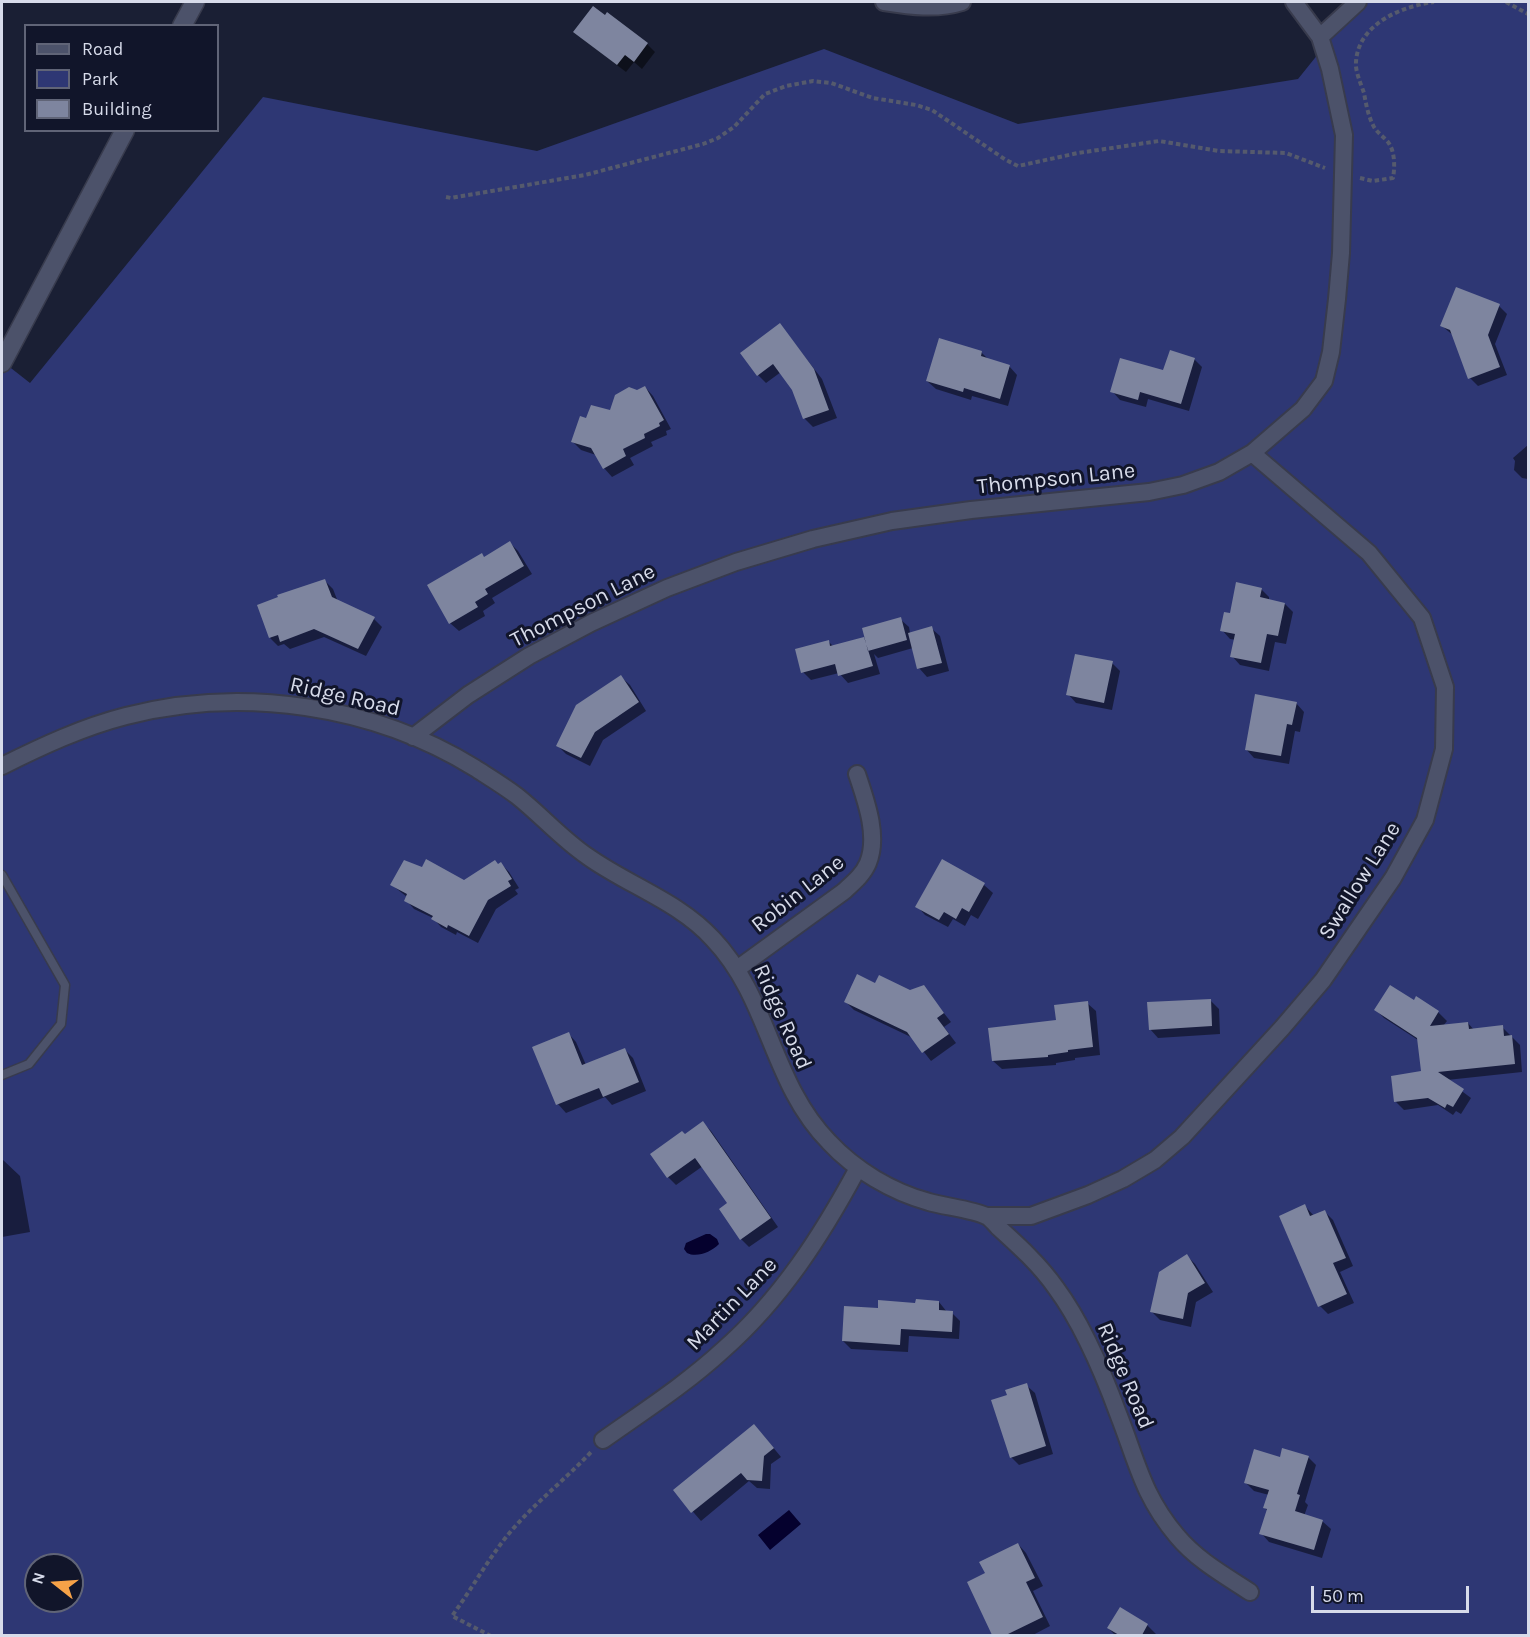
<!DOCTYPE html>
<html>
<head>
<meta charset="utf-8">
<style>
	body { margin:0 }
	#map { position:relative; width:1530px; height:1637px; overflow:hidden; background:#1a1f34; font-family:Karla,sans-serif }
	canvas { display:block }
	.frame { position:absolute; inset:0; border:3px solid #d7dbea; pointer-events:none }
	.legend { position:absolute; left:24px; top:24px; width:195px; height:108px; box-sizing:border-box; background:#11152a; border:2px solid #606477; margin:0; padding:8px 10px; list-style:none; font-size:18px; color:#d7dbea }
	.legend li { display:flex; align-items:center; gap:12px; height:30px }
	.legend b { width:30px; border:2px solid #606477 }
	.north { position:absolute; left:24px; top:1553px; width:60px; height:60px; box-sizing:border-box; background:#11152a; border:2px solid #606477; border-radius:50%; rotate:287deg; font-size:16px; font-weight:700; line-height:24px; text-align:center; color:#d7dbea }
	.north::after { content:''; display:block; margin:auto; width:21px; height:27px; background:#f6a248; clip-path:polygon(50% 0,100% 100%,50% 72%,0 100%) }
	.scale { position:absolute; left:1311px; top:1586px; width:158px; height:27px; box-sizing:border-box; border:3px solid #d7dbea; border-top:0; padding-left:8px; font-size:18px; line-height:21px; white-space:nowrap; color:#d7dbea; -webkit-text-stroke:4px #11152a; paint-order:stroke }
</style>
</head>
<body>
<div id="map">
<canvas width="1530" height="1637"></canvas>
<div class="frame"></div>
<ul class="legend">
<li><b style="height:8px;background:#4c526a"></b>Road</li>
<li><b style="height:16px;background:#2e3774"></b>Park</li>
<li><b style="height:16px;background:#7e859f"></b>Building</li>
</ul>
<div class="north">N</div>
<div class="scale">50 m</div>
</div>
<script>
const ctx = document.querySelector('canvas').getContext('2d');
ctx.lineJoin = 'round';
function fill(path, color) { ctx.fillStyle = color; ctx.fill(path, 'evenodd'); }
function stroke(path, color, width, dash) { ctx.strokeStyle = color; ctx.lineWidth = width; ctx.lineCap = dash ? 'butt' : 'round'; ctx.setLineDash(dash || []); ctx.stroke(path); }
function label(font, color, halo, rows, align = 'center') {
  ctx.font = font + ' Karla,sans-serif'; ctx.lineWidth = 6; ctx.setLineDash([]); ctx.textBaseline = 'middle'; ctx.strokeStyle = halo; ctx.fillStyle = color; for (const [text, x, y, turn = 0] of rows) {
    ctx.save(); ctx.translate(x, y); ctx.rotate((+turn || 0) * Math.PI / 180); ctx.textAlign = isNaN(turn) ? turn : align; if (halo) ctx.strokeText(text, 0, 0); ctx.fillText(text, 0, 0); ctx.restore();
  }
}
fill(new Path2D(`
	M 1360,2 L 1528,2 L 1528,1635 L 2,1635 L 2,361 L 30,383 L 263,97 L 537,151 L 824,49 L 1018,124 L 1298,79 ZM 36,1565 L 72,1565 L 72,1601 L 36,1601 Z`), '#2e3774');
fill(new Path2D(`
	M 706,1234 L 710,1234 L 717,1239 L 719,1244 C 711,1252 697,1258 687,1253 L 684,1249 L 686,1243 Z
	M 789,1510 L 801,1524 L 770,1550 L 758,1535 Z`), '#05012e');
fill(new Path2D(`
	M 584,40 L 647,44 L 655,52 L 642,69 L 634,62 L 626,72 Z
	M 1499,306 L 1507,314 L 1495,344 L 1507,375 L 1478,386 L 1470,378 L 1454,336 L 1442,326 Z
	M 780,325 L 822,379 L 837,418 L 813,427 L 805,419 L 794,390 L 781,372 L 766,383 L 758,375 Z
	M 981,352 L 990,361 L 1009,366 L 1017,375 L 1008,406 L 972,396 L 971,400 L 936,389 L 927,381 Z
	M 1194,359 L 1202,367 L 1189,411 L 1148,399 L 1146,407 L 1120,400 L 1112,391 L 1164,372 Z
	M 645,387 L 653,396 L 671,429 L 666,431 L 667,435 L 651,442 L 653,446 L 630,458 L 634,465 L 612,477 L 604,468 L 596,455 L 581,450 L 573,442 L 587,420 L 611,412 Z
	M 1528,445 L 1528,479 L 1522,478 L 1514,470 L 1515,461 L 1513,458 Z
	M 510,543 L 518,551 L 532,574 L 492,598 L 495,603 L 483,611 L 485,616 L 459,631 L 450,623 L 484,558 Z
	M 325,581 L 333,589 L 338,602 L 374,619 L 382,627 L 366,656 L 324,637 L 290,649 L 284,644 L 278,646 L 270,638 Z
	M 1261,589 L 1269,597 L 1269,601 L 1285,604 L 1293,612 L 1286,644 L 1275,642 L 1269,671 L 1240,665 L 1232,656 L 1236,640 L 1230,639 L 1222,630 L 1231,615 Z
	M 900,619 L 909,627 L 910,633 L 931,628 L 940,636 L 949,671 L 927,677 L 919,668 L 913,648 L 878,658 L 874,654 L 880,674 L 848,683 L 839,673 L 811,680 L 803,672 L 829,642 L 834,647 L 864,638 L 868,642 Z
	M 1112,663 L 1120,671 L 1112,710 L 1076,703 L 1068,694 Z
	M 621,677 L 630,685 L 646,711 L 603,740 L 590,766 L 566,754 L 558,746 Z
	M 1296,703 L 1304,712 L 1300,732 L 1295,731 L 1289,764 L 1254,758 L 1246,749 Z
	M 942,861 L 984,885 L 993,893 L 978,919 L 971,915 L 965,926 L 953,919 L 948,927 L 925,915 L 917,906 Z
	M 501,864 L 509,872 L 519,888 L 515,890 L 518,894 L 496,909 L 478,943 L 457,932 L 456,935 L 441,927 L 433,918 L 414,909 L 406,900 L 407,897 L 392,885 L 464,881 Z
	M 923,987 L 951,1022 L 944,1027 L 956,1043 L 931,1061 L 913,1038 L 854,1010 L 845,1001 L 910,991 Z
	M 1416,998 L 1438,1012 L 1447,1021 L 1443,1026 L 1468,1023 L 1474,1030 L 1502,1027 L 1520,1045 L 1522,1072 L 1447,1080 L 1471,1098 L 1461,1114 L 1456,1111 L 1453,1115 L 1438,1105 L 1404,1110 L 1396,1102 L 1423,1073 L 1418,1040 L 1384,1018 L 1376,1010 L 1414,1002 Z
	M 1210,1000 L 1219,1009 L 1220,1034 L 1158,1038 L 1150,1029 Z
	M 1087,1003 L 1096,1011 L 1100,1055 L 1075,1058 L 1075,1060 L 1056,1063 L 1056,1065 L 1002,1069 L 993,1061 Z
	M 568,1033 L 576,1042 L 586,1065 L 624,1049 L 633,1058 L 646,1091 L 612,1105 L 605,1097 L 566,1113 L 558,1104 Z
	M 703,1123 L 711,1131 L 778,1227 L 749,1247 L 741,1239 L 729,1204 L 703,1166 L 676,1185 L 668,1177 L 685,1136 Z
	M 2,1159 L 20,1176 L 30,1232 L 2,1237 Z
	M 1305,1206 L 1314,1216 L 1325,1212 L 1333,1220 L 1353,1266 L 1340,1272 L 1354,1303 L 1328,1314 L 1320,1306 Z
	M 1187,1256 L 1195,1264 L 1213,1292 L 1196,1302 L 1191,1327 L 1160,1320 L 1152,1312 Z
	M 939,1302 L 947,1312 L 952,1313 L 960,1321 L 959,1339 L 909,1336 L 908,1352 L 851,1349 L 843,1341 L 879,1310 Z
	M 1026,1385 L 1035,1393 L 1053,1454 L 1019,1465 L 1011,1457 L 1009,1396 Z
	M 762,1434 L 781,1457 L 771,1464 L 770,1489 L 757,1488 L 749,1481 L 701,1521 L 675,1491 Z
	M 1308,1457 L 1316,1465 L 1305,1502 L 1308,1505 L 1304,1516 L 1322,1521 L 1331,1529 L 1322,1558 L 1269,1542 L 1261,1533 L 1268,1511 L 1265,1508 L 1269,1495 L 1254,1491 L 1246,1483 L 1281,1459 Z
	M 1018,1544 L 1026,1553 L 1043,1586 L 1033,1591 L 1050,1626 L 1031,1636 L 994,1636 L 969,1582 L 987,1573 Z
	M 1120,1609 L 1147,1625 L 1156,1634 L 1154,1636 L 1116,1636 L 1108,1628 Z`), '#0007');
fill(new Path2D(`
	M 593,6 L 605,15 L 607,12 L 648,43 L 634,62 L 625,55 L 617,65 L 573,32 Z
	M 1456,287 L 1500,304 L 1488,335 L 1500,367 L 1468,379 L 1450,330 L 1440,326 Z
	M 780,323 L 814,369 L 829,410 L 803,419 L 792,390 L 773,364 L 757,376 L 740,353 Z
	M 939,338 L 982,351 L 981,356 L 1010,365 L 1000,399 L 964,388 L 963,392 L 926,381 Z
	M 1170,350 L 1195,358 L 1181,404 L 1140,392 L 1138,400 L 1110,392 L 1120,358 L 1163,370 Z
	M 645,386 L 664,420 L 659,423 L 660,426 L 644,434 L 645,438 L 623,449 L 626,456 L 603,469 L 591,448 L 571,442 L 580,416 L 586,418 L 591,405 L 610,410 L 615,395 L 629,387 L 637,390 Z
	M 510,541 L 524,566 L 485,589 L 488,594 L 475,602 L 478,607 L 449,624 L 427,585 L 482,553 L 484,557 Z
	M 325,579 L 332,597 L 375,617 L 358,649 L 314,629 L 280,642 L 278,635 L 269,638 L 257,605 L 278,597 L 277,595 Z
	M 1236,582 L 1262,588 L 1260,597 L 1285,603 L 1278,636 L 1267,634 L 1261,663 L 1230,657 L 1235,634 L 1220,631 L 1224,612 L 1230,613 Z
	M 901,617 L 907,640 L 868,651 L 862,628 Z
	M 932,626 L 942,663 L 917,669 L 908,633 Z
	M 864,637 L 873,666 L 838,676 L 835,664 L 801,673 L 795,649 L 829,640 L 830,646 Z
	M 1075,654 L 1113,661 L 1104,703 L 1066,695 Z
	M 621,675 L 639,702 L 595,732 L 581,758 L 556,746 L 576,705 Z
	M 1255,694 L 1297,702 L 1292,725 L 1287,724 L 1281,756 L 1245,750 Z
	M 426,859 L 464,880 L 495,860 L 498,864 L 501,862 L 512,879 L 508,881 L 511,886 L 488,900 L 469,936 L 448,925 L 447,928 L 431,919 L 433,916 L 404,901 L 407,894 L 390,885 L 404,860 L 422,867 Z
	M 942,859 L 985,883 L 969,912 L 962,908 L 956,919 L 944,912 L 939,920 L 915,907 Z
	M 857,974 L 875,983 L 879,975 L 910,990 L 924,985 L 944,1013 L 937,1018 L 949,1034 L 922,1053 L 907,1032 L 844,1002 Z
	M 1390,985 L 1414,1000 L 1416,996 L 1439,1011 L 1430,1026 L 1468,1022 L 1469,1029 L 1503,1025 L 1504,1036 L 1512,1035 L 1515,1064 L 1438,1072 L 1464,1089 L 1453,1107 L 1447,1104 L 1445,1108 L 1428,1098 L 1394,1102 L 1391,1076 L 1421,1071 L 1417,1038 L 1374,1010 Z
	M 1211,999 L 1212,1026 L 1149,1030 L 1147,1002 Z
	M 1088,1001 L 1093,1047 L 1068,1050 L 1068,1052 L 1048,1055 L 1048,1057 L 992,1061 L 988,1028 L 1056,1020 L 1054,1005 Z
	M 569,1032 L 582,1065 L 625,1048 L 639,1082 L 603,1097 L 599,1088 L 556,1105 L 532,1047 Z
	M 703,1121 L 771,1218 L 740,1240 L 719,1209 L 727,1203 L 695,1158 L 667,1178 L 650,1154 L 682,1131 L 685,1134 Z
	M 1305,1204 L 1310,1216 L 1325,1210 L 1346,1258 L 1333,1263 L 1347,1294 L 1318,1307 L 1279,1216 Z
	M 1187,1254 L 1205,1283 L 1188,1293 L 1183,1319 L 1150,1312 L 1159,1272 Z
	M 916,1299 L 939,1301 L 939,1310 L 953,1311 L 952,1332 L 901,1329 L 900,1345 L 842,1341 L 844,1306 L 878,1308 L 878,1300 L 915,1303 Z
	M 1027,1383 L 1046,1446 L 1010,1458 L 991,1400 L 1007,1395 L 1005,1390 Z
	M 754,1424 L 774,1448 L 764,1456 L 762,1481 L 747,1480 L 741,1473 L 691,1513 L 673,1490 Z
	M 1282,1448 L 1309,1456 L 1297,1494 L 1300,1495 L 1295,1511 L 1323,1520 L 1314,1550 L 1259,1534 L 1267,1509 L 1263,1508 L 1269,1490 L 1244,1483 L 1254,1449 L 1280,1457 Z
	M 1018,1543 L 1035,1578 L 1026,1582 L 1043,1617 L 1006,1635 L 992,1635 L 967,1582 L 985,1573 L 979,1562 Z
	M 1120,1607 L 1148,1624 L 1142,1635 L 1119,1635 L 1107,1628 Z`), '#7e859f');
const lane = new Path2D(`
	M 2,875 L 65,985 L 61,1024 L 29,1064 L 2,1075`);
const street = new Path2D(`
	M 884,2 C 910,6 936,10 962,2
	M 1320,37 L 1358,2
	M 413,737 L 468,695 L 529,656 L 591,623 L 667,588 L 736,562 L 813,539 L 892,521 L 971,510 L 1149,492 L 1183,485 L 1219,472 L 1252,453 L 1303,409 L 1324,381 L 1331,352 L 1337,299 L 1341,253 L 1344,135 L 1330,69 L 1320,37 L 1294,2
	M 2,766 C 42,746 83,727 126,716 C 242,686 373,705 475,768 C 489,777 504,786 517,796 C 541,815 562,839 587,856 C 629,886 678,901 713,939 C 770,999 771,1083 829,1142 C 855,1170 892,1192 929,1202 C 942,1206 975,1210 986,1216 C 991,1218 994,1223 998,1227 C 1019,1246 1040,1265 1056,1288 C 1082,1323 1104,1375 1119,1416 C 1137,1462 1143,1496 1177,1536 C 1197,1560 1224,1575 1250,1592
	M 737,969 L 843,892 C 853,883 863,875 868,863 C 879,836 866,801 857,774
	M 986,1216 L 1031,1216 L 1088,1195 L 1123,1179 L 1155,1160 L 1182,1137 L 1282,1028 L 1323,980 L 1393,878 L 1425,820 L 1444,749 L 1445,687 L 1422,618 L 1369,553 L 1252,453
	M 603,1440 C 644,1411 686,1384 723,1350 C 781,1299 822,1235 858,1168`);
const secondary = new Path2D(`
	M 182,26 L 195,2
	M 2,363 L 125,130`);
stroke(lane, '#383b4d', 11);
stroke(street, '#383b4d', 20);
stroke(secondary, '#383b4d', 21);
stroke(new Path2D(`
	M 1506,2 L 1528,14
	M 1360,178 L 1373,181 L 1393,178 C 1395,167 1395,151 1388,142 C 1383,136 1376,132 1373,125 C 1368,115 1366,104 1364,93 C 1361,84 1355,71 1356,62 C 1358,24 1402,6 1434,2
	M 446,197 L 451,198 L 585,175 L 703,144 L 718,138 L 734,127 L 765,94 L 786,86 L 813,81 L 831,83 L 873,98 L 916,105 L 932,110 L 1006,160 L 1018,166 L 1078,153 L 1159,141 L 1219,151 L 1286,153 L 1325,168
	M 491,1636 L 452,1616 C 471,1590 487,1561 507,1536 C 532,1505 564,1481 592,1451`), '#555a6d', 4, [4.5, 3]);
stroke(lane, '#4c526a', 8);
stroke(street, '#4c526a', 16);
stroke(secondary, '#4c526a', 18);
label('22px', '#d7dbea', '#11152a', [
	["Thompson Lane",1056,479,-6],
	["Thompson Lane",583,606,-27],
	["Ridge Road",345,697,13],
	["Swallow Lane",1360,881,-58],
	["Robin Lane",798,894,-38],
	["Ridge Road",782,1017,66],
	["Martin Lane",732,1304,-46],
	["Ridge Road",1125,1376,67]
]);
</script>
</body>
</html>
